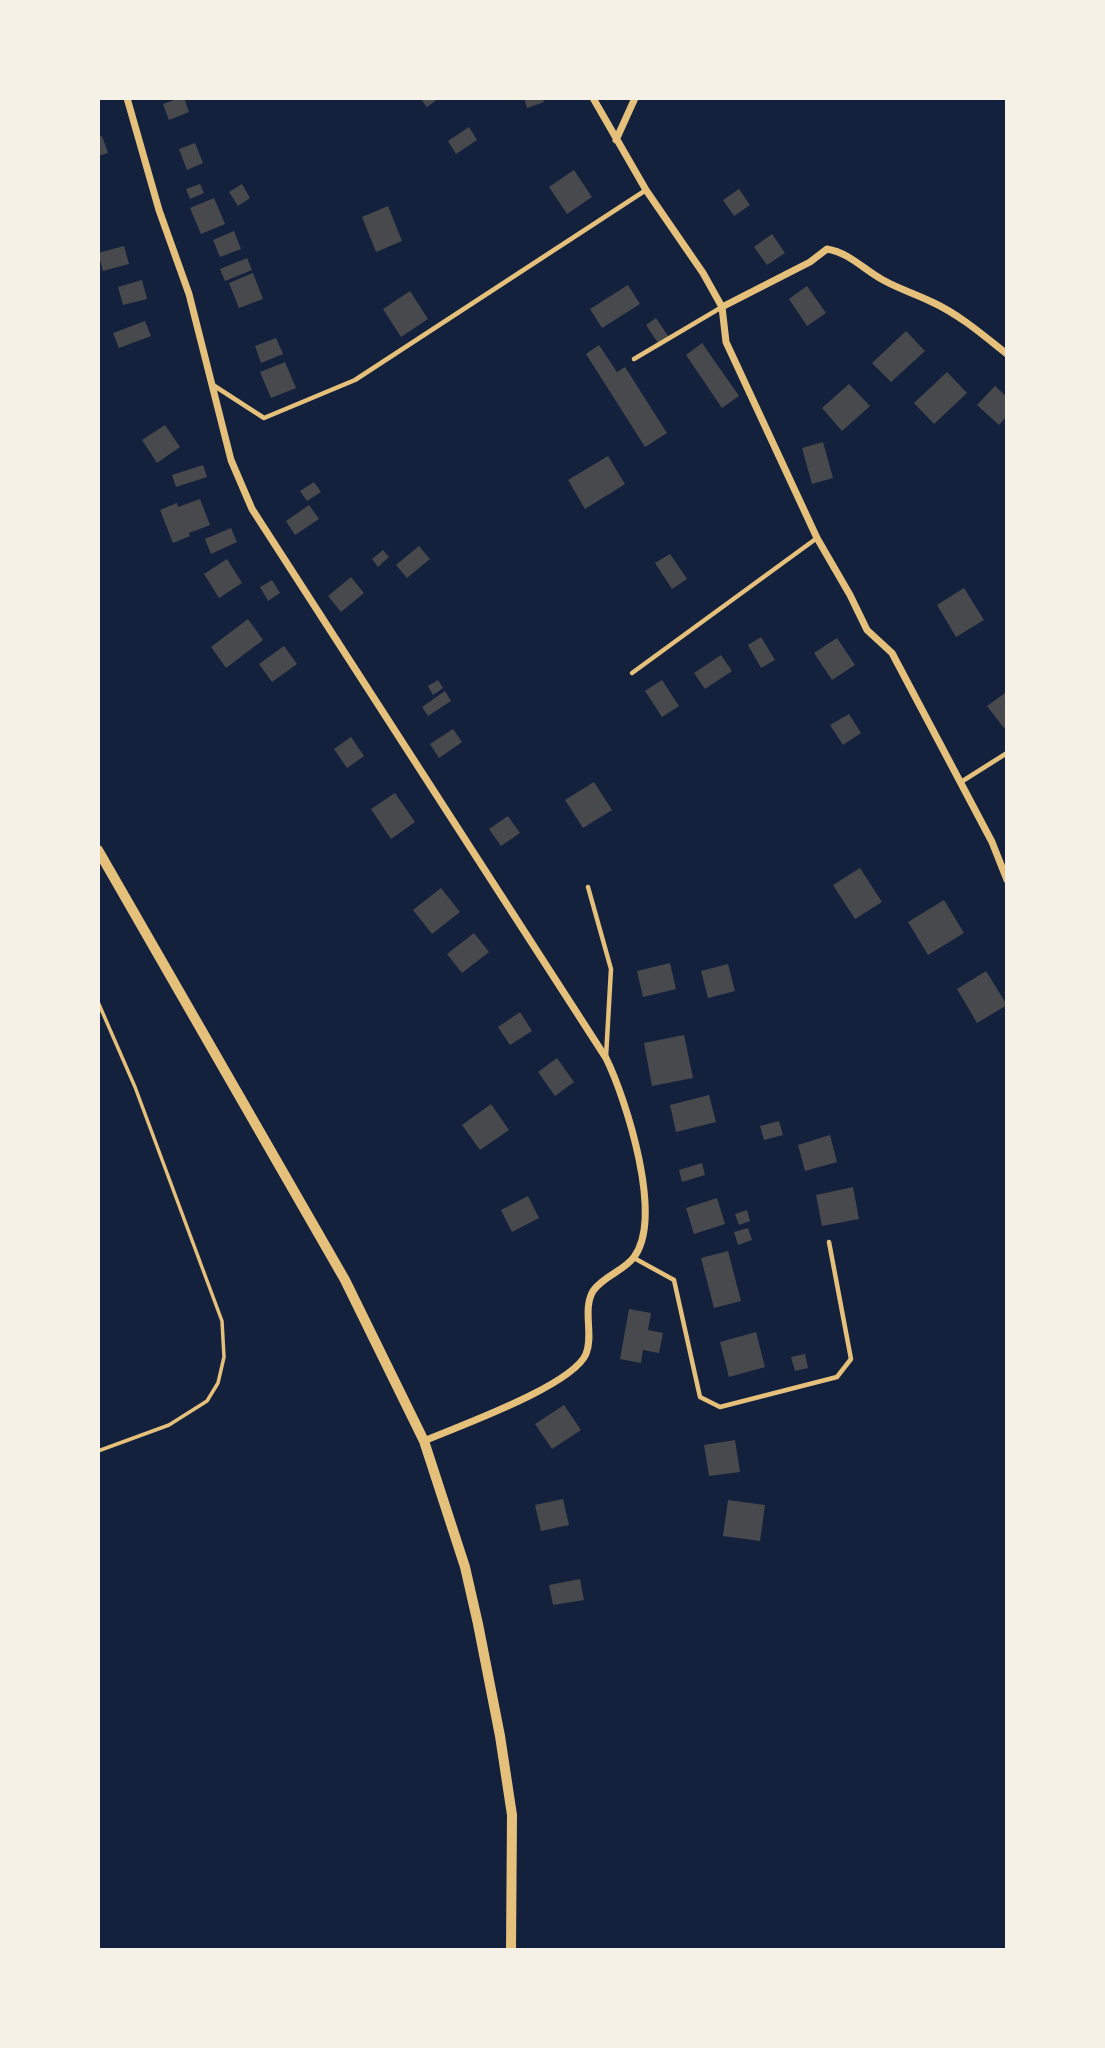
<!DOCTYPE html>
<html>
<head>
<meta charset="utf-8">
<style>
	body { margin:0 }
	#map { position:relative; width:1105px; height:2048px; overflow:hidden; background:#14213d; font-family:"PT Serif",serif }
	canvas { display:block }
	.frame { position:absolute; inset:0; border:100px solid #f6f1e7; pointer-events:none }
</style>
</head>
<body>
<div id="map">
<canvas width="1105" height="2048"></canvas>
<div class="frame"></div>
</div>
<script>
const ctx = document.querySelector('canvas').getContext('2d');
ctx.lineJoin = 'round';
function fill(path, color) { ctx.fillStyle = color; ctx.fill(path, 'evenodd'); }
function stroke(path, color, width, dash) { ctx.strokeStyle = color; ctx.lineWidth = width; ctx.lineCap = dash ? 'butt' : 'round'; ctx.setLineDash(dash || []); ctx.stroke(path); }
fill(new Path2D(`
	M 180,98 L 184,98 L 189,112 L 169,120 L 163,104 Z
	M 420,98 L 439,98 L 427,107 Z
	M 524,98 L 542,98 L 544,102 L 527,108 Z
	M 469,127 L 477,140 L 456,154 L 448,141 Z
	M 102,136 L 108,153 L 98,156 L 98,138 Z
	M 195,143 L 203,163 L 187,170 L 179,149 Z
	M 574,170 L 592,197 L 567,214 L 549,187 Z
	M 200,184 L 204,193 L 190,199 L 186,189 Z
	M 242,184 L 250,198 L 238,206 L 229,192 Z
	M 739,189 L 750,205 L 734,216 L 723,200 Z
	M 214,198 L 225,224 L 201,234 L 190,208 Z
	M 388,206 L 402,241 L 376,252 L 362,217 Z
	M 234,231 L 241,249 L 220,257 L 213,240 Z
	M 772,234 L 785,253 L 767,265 L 754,247 Z
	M 124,246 L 129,264 L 103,271 L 98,253 Z
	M 247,258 L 252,270 L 225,281 L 220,269 Z
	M 253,273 L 263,299 L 239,308 L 229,283 Z
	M 142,280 L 147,299 L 123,305 L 118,287 Z
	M 628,285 L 640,304 L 602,328 L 590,309 Z
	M 807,286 L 826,313 L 807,326 L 789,299 Z
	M 410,291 L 428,319 L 401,337 L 383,309 Z
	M 656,318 L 670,339 L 660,346 L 646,325 Z
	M 145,321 L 151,336 L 119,348 L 113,333 Z
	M 906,331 L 925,351 L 891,382 L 872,363 Z
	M 276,338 L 283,354 L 261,363 L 255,346 Z
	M 702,343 L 739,396 L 722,408 L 686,355 Z
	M 599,345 L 617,372 L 625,367 L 667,433 L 645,447 L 586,354 Z
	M 285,362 L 296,388 L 271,398 L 260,372 Z
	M 947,372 L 967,393 L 934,424 L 914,403 Z
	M 849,384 L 870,406 L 842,431 L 822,408 Z
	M 995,386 L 1007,397 L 1007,416 L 999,425 L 977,405 Z
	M 165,425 L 180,447 L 157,463 L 142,440 Z
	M 823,442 L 833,478 L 812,484 L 802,448 Z
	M 608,456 L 625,484 L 585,509 L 568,480 Z
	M 203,465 L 207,477 L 176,487 L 172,475 Z
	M 314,482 L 321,492 L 307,501 L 300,491 Z
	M 200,499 L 210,525 L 189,533 L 190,536 L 173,543 L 160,510 L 177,503 L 178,507 Z
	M 309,505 L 319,519 L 295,535 L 286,521 Z
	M 231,528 L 237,542 L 211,554 L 205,539 Z
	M 419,546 L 430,559 L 407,578 L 396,565 Z
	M 383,550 L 389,557 L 378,567 L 372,559 Z
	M 670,554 L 687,579 L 672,589 L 655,563 Z
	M 227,559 L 242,583 L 219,598 L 204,574 Z
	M 351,577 L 364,593 L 341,612 L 328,596 Z
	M 272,580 L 280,593 L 268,601 L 260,587 Z
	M 964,588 L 984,620 L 956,637 L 937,605 Z
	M 248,619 L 263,640 L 226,668 L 211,647 Z
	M 761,637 L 775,660 L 761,668 L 748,645 Z
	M 837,638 L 855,665 L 832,680 L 814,653 Z
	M 284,646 L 297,664 L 272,682 L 259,664 Z
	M 721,655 L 732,671 L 705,689 L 694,673 Z
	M 438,680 L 443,688 L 433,695 L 428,686 Z
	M 662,680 L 679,706 L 662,717 L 645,691 Z
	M 445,691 L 451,701 L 428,716 L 422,707 Z
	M 1005,693 L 1007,696 L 1007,726 L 1004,728 L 987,706 Z
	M 849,714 L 861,733 L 843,745 L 830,725 Z
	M 453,729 L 462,742 L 439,758 L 430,744 Z
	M 351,737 L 364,756 L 347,768 L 334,749 Z
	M 594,782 L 612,810 L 583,828 L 565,800 Z
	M 395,793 L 415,822 L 391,839 L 371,809 Z
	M 508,816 L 520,833 L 501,846 L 489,829 Z
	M 860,868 L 882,902 L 855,919 L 833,885 Z
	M 441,888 L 460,912 L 432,934 L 413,910 Z
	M 944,900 L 964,933 L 928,955 L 908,922 Z
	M 474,933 L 489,952 L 462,973 L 447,954 Z
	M 670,963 L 676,989 L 643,997 L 637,971 Z
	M 728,964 L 735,991 L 708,998 L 701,971 Z
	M 986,971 L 1007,1005 L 977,1023 L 957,989 Z
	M 520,1012 L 532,1031 L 510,1045 L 498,1027 Z
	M 684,1035 L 693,1078 L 652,1086 L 644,1043 Z
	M 557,1058 L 574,1082 L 555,1096 L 538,1072 Z
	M 709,1095 L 716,1122 L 676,1132 L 670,1105 Z
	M 491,1104 L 509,1130 L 480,1150 L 462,1125 Z
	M 779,1121 L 783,1135 L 764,1140 L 760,1126 Z
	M 830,1135 L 837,1162 L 805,1171 L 798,1145 Z
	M 702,1163 L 705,1175 L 682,1182 L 679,1170 Z
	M 853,1187 L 859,1219 L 822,1226 L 816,1195 Z
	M 528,1196 L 539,1218 L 512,1232 L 501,1210 Z
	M 717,1198 L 725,1224 L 694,1234 L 686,1208 Z
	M 747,1210 L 750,1221 L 739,1225 L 735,1214 Z
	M 748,1228 L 752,1240 L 738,1245 L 734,1232 Z
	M 728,1251 L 741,1301 L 714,1308 L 701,1258 Z
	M 629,1309 L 651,1313 L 648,1330 L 663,1333 L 659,1353 L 643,1350 L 641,1363 L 620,1359 Z
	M 756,1332 L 765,1367 L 729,1377 L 720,1342 Z
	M 805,1354 L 808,1368 L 795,1371 L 791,1357 Z
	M 564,1405 L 581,1430 L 552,1449 L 535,1424 Z
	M 735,1440 L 740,1472 L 709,1476 L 704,1445 Z
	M 563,1499 L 569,1525 L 541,1531 L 535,1505 Z
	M 728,1500 L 765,1505 L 760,1541 L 723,1536 Z
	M 580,1579 L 584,1600 L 553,1605 L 549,1585 Z`), '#48494c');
stroke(new Path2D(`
	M 98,1002 L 135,1087 L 222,1321 L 224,1357 L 218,1383 L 207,1401 L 169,1425 L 98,1451`), '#e5c07b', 3.5);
stroke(new Path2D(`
	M 634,359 L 722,307
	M 213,385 L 264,418 L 355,380 L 646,190
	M 632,673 L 817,538
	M 961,782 L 1007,753
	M 588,887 L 611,969 L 606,1057
	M 634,1258 L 674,1280 L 700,1397 L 720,1407 L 837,1377 L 851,1359 L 829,1242`), '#e5c07b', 4.5);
stroke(new Path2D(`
	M 127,98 L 159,210 L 189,294 L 231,460 L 252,509 L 606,1058 C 626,1099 664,1217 634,1257 C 624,1271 603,1276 593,1291 C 582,1310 594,1335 586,1354 C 572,1386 459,1426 424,1441
	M 593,98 L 646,190 L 703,273 L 722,307 L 726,342 L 817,538 L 850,595 L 867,630 L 892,653 L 992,842 L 1007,880
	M 616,140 L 635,98
	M 722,307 L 810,262 L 827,249 C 850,253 864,270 883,280 C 899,289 916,294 932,302 C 960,315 983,335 1007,354`), '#e5c07b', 7);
stroke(new Path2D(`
	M 98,850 L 345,1280 L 424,1441 L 465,1567 L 478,1624 L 500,1736 L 512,1815 L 511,1950`), '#e5c07b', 10);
</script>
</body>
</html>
